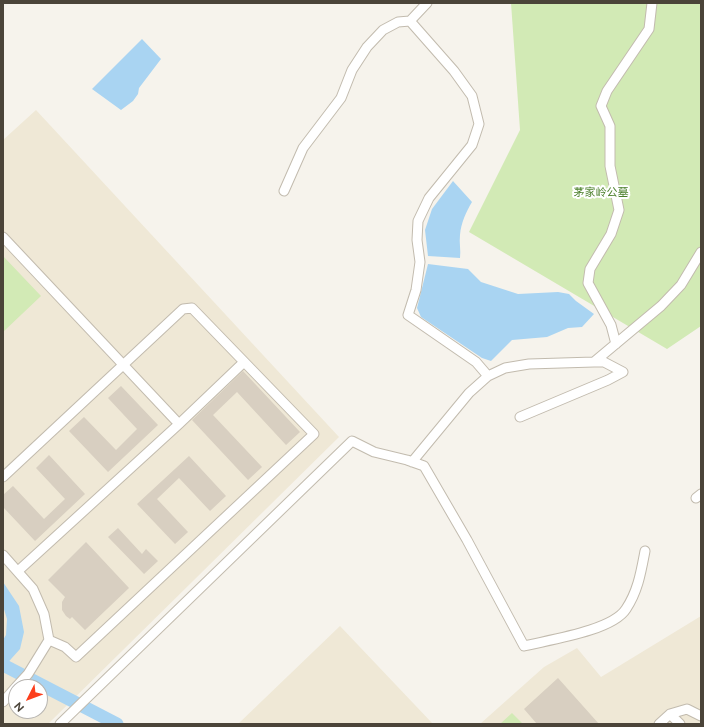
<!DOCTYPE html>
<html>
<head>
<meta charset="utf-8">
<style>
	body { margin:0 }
	#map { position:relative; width:704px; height:727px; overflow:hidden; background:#f6f3ec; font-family:Raleway,sans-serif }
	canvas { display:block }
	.frame { position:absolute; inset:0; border:4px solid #4b4439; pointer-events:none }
	.north { position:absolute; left:8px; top:679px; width:40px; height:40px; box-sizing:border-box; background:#fff; border:1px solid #b7b4b0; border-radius:50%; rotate:228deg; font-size:11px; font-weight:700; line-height:16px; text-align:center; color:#4b4439 }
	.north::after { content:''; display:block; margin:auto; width:14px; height:18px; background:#fc3f1d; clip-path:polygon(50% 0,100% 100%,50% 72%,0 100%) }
</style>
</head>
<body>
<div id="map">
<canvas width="704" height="727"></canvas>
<div class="frame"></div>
<div class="north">N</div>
</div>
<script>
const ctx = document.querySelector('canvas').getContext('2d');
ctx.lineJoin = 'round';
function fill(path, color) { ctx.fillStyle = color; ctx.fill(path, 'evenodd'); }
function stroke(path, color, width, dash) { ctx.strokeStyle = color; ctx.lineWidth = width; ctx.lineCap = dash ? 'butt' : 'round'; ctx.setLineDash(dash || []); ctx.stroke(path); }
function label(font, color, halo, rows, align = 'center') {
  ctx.font = font + ' Raleway,"Noto Sans SC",sans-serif'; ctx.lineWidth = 4; ctx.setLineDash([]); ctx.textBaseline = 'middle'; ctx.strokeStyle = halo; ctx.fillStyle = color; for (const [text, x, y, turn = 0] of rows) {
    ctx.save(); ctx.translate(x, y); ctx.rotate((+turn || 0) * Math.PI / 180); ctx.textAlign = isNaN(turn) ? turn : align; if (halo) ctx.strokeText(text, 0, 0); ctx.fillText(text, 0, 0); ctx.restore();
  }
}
fill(new Path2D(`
	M 36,110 L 339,437 L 48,724 L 3,724 L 3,140 ZM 16,687 L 40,687 L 40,711 L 16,711 Z
	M 701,616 L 701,724 L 480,724 L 544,667 L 577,648 L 601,677 Z
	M 340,626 L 433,724 L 238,724 Z`), '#efe8d6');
fill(new Path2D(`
	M 511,3 L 701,3 L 701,326 L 667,349 L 469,232 L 520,130 Z
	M 3,256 L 41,296 L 3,332 Z
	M 512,713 L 523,724 L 500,724 Z`), '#d2eab5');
fill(new Path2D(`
	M 142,39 L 161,59 L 139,88 L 138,94 L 133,101 L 121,110 L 92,89 Z
	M 453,181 L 472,202 C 466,212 461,223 460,235 C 459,243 461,250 460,258 L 428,256 L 425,230 L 432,209 Z
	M 428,264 L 468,269 L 481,282 L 518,294 L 558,292 L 569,294 L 576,301 L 594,314 L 582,327 L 568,328 L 547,337 L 512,340 L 491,361 L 482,358 L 421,317 L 417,308 Z
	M 3,582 L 19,606 L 24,632 L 20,649 L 3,668 L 3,640 L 6,635 L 7,619 L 3,606 Z`), '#a9d4f2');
stroke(new Path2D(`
	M 5,666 L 117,724`), '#a9d4f2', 13);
fill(new Path2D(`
	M 243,371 L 300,432 L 286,445 L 237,392 L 213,415 L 262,467 L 248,480 L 192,420 Z
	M 121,386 L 158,425 L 108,472 L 69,431 L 84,417 L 116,450 L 137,429 L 108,398 Z
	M 49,455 L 85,494 L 35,541 L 3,507 L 3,495 L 13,486 L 44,519 L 65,499 L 36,468 Z
	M 189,456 L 226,496 L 210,511 L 179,478 L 157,499 L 188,532 L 175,544 L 137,504 Z
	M 118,528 L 142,554 L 146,549 L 158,561 L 144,574 L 108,537 Z
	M 86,542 L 129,588 L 85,630 L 72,617 L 70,619 L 66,616 L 62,610 L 62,602 L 65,597 L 48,580 Z
	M 558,678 L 599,724 L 537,724 L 524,709 Z`), '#d8cfc1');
const minor = new Path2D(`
	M 427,3 L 410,21 L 454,71 L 472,96 L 479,124 L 472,145 L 429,198 L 418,221 L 417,240 L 420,262 L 416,290 L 408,315 L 476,362 L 488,376
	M 284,191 L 303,148 L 341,98 L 352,70 L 367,47 L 383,30 L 398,22 L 410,21
	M 3,237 L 179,424
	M 616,344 L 611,325 L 588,283 L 590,269 L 611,234 L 619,210 L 610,166 L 610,126 L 601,106 L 607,91 L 649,29 L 652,3
	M 520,417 L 608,380 L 623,372 L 604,362 L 594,362
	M 412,462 L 469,393 L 488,376 L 505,368 L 529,364 L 594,362 L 661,306 L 681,285 L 701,252
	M 3,477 L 183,309 L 192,308 L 314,434 L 76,657 L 65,647 L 49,640
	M 696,498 L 701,494
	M 3,555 L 33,589 L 44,614 L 49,640 L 28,674 L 16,687
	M 18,571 L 179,424 L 244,362
	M 3,702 L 16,687
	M 670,714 L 680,724
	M 60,724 L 352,441 L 374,452 L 407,460 L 424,466 L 467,540 L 524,646 C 548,640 612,631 626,609 C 638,591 641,572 645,551
	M 659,724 L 670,714 L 687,709 L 701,716`);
stroke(minor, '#c2bbae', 11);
stroke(minor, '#fff', 9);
label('11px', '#4a7f2a', '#fff', [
	["茅家岭公墓",601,193]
]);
</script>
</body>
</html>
